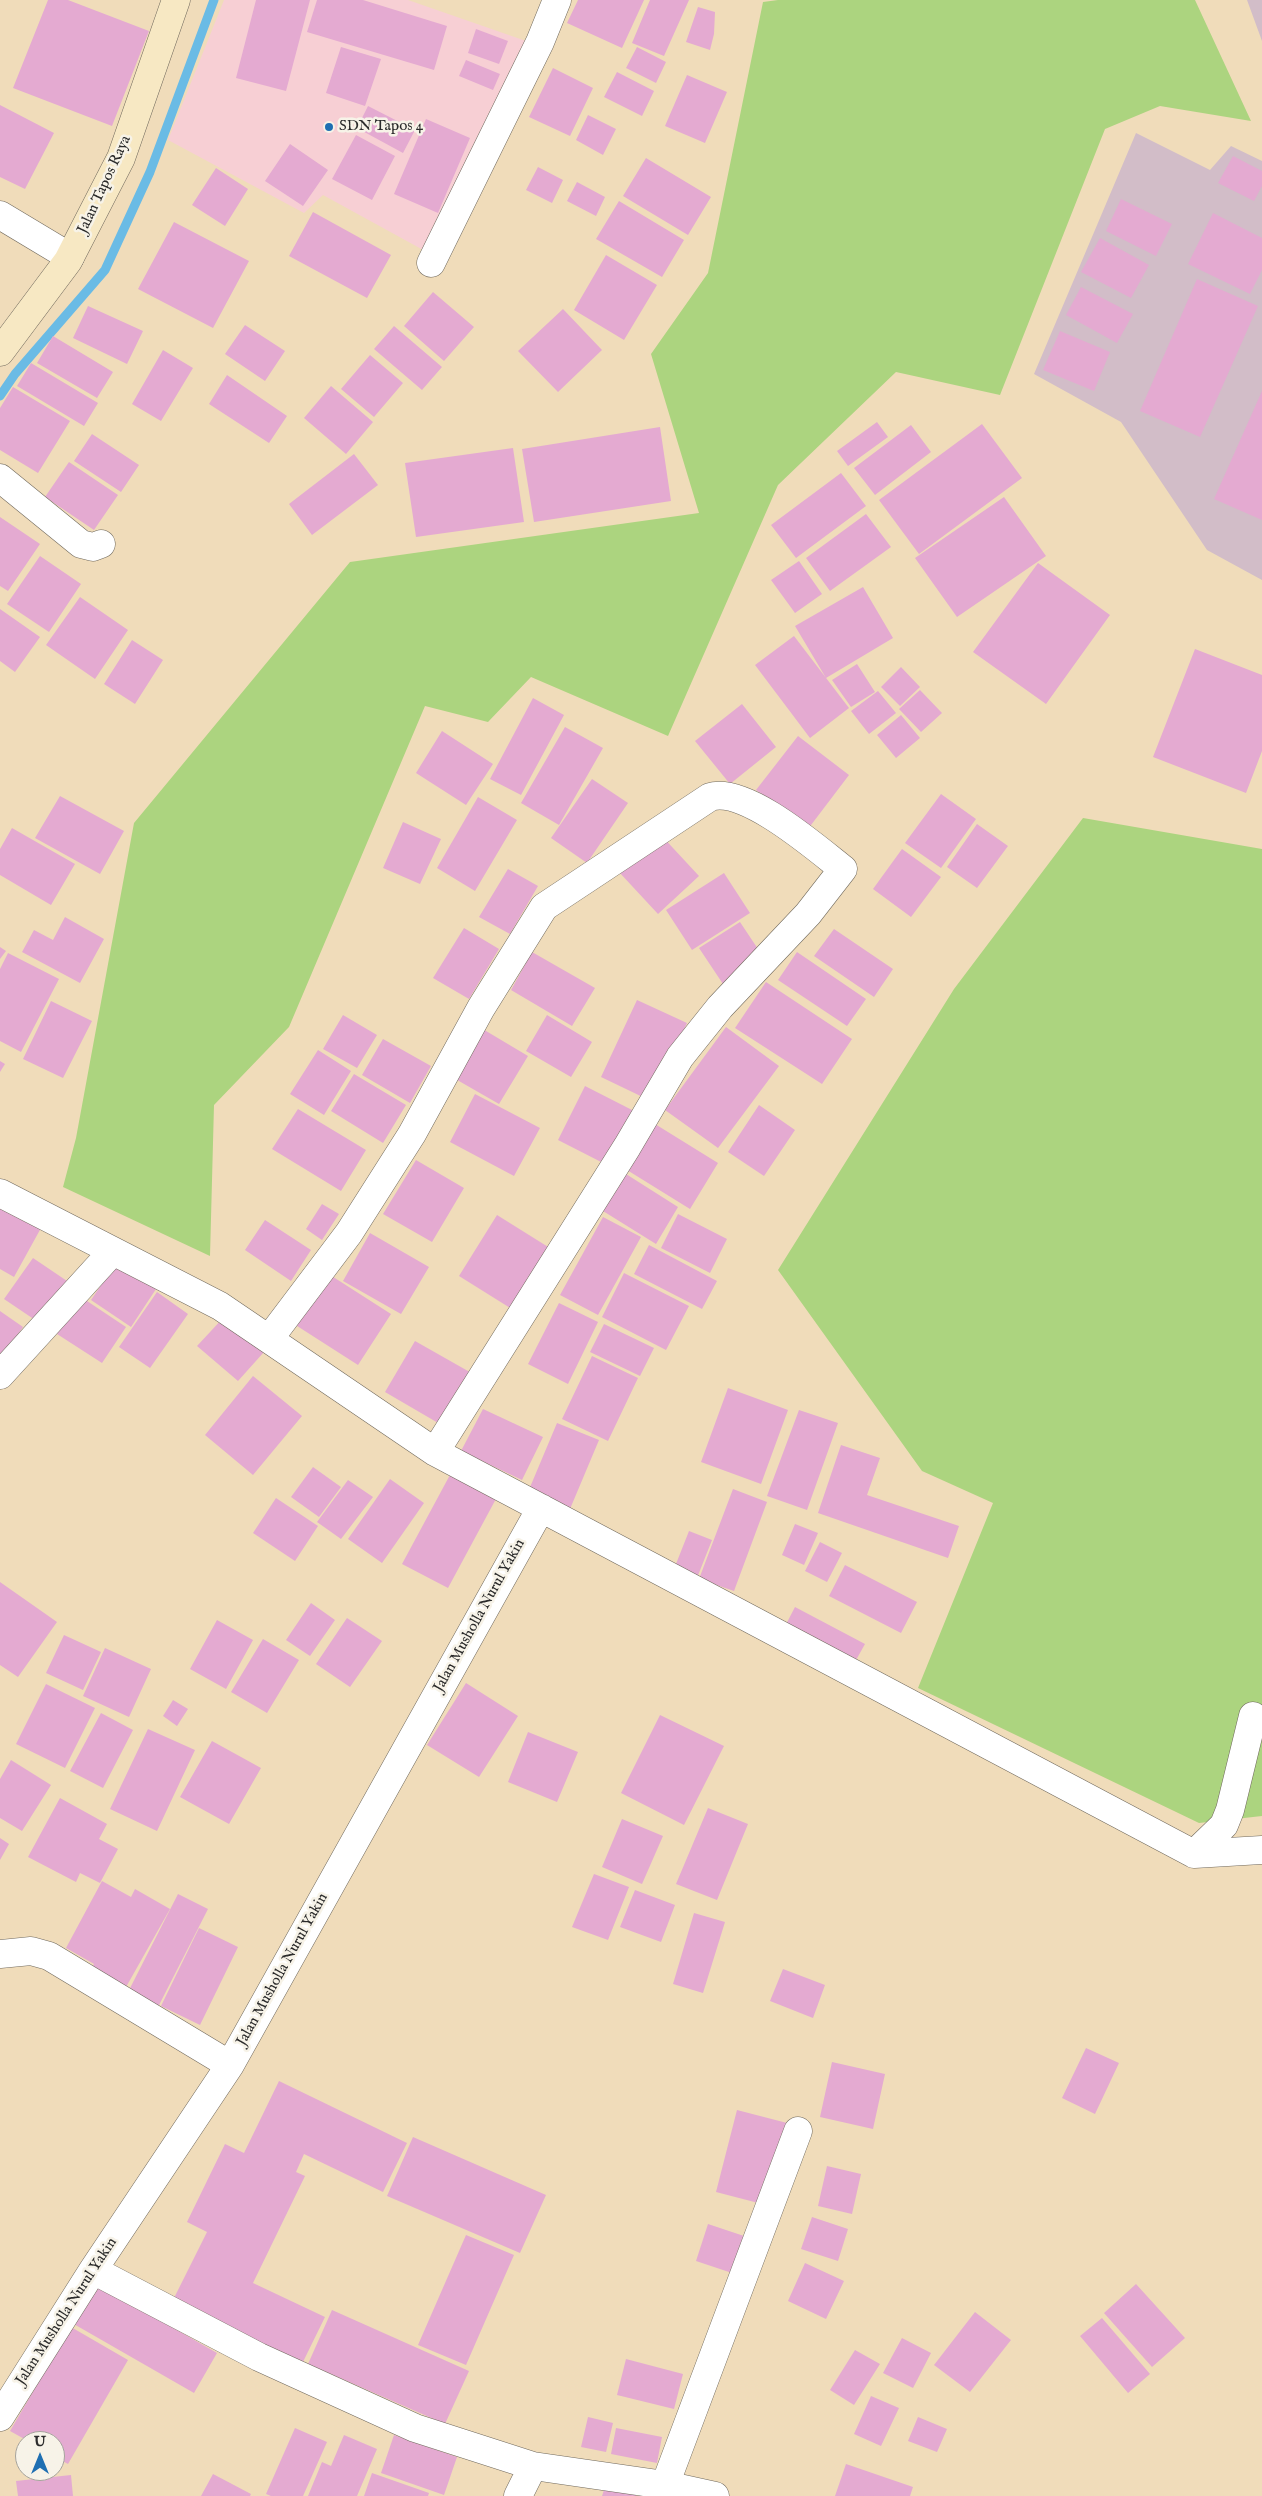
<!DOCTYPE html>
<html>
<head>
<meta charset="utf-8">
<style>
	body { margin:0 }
	#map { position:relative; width:1262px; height:2496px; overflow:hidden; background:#f0dcba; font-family:"IM FELL English",serif }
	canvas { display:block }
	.north { position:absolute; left:15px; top:2431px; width:50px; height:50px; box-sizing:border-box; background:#f7f3e8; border:1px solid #a5a39c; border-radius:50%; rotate:0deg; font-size:14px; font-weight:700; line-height:20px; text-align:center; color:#2b2b2b }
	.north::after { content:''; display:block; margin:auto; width:18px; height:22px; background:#1f6fb2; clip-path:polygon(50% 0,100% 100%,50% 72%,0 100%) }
</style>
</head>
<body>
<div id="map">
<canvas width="1262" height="2496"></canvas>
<div class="north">U</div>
</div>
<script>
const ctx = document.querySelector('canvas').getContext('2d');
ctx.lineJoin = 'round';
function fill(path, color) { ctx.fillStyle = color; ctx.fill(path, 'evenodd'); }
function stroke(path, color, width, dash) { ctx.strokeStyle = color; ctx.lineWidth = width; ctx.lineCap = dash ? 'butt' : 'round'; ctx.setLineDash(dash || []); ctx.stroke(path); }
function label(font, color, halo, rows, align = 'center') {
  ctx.font = font + ' "IM FELL English",serif'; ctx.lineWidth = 5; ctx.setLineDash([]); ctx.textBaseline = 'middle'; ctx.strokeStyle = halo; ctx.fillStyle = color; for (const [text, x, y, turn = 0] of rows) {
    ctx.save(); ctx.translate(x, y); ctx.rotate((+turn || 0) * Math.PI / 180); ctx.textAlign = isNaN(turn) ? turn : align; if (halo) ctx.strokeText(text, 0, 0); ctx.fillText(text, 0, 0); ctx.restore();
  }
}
fill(new Path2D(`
	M 224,0 L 408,0 L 526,41 L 425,251 L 323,195 L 304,213 L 168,140 Z`), '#f7cfd4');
fill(new Path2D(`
	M 1247,0 L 1262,0 L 1262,41 Z
	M 1136,133 L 1210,170 L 1231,146 L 1262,161 L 1262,580 L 1207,550 L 1121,422 L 1034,374 Z`), '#d2bdc8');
fill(new Path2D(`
	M 778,0 L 1195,0 L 1251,121 L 1160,106 L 1105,129 L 1000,395 L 896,372 L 778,485 L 668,736 L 531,677 L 488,722 L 425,706 L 289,1027 L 214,1105 L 210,1256 L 63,1187 L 76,1138 L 134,823 L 350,562 L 699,513 L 651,354 L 708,273 L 763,2 Z
	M 1083,818 L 1262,849 L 1262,1816 L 1199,1823 L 918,1688 L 993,1503 L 922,1471 L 778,1270 L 954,989 Z`), '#acd47f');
stroke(new Path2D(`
	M 0,396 L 15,374 L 105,270 L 150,172 L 214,0`), '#6abbe5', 9);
fill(new Path2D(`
	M 48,0 L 68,0 L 149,31 L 112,126 L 13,88 Z
	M 256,0 L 310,0 L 286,91 L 236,78 Z
	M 317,0 L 363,0 L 447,26 L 434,70 L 307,32 Z
	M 578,0 L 644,0 L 622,48 L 567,23 Z
	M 650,0 L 689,0 L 664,56 L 632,43 Z
	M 698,7 L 715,12 L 714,34 L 710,50 L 686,42 Z
	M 476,29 L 508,41 L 499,64 L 468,53 Z
	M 341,47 L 381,59 L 365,106 L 326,93 Z
	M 637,47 L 666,62 L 656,83 L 626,68 Z
	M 466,60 L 500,74 L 493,90 L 459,76 Z
	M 553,68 L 593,88 L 570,136 L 529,117 Z
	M 617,72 L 654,91 L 642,116 L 604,97 Z
	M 687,75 L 727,92 L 705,143 L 665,126 Z
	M 0,105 L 54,133 L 25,189 L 0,177 Z
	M 368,106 L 415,130 L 403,153 L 357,128 Z
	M 588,115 L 616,129 L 603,155 L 576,140 Z
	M 426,119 L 470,138 L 438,213 L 394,194 Z
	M 356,135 L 395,156 L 372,200 L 332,179 Z
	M 290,144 L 328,170 L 303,206 L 265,181 Z
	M 1233,156 L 1262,171 L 1262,186 L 1254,201 L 1218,183 Z
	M 646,158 L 711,197 L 688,235 L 623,196 Z
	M 538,167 L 563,180 L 552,203 L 526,190 Z
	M 216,168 L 248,189 L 225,226 L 192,205 Z
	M 577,182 L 605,197 L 596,216 L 567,201 Z
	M 1121,199 L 1172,224 L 1156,256 L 1106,231 Z
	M 619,201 L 684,240 L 662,277 L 596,239 Z
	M 313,212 L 391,255 L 367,298 L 289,256 Z
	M 1213,213 L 1262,238 L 1262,270 L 1250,294 L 1188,264 Z
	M 174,222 L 249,261 L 213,328 L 138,289 Z
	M 1100,238 L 1149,265 L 1131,298 L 1081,272 Z
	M 606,255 L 657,285 L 624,340 L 574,310 Z
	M 1197,279 L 1258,306 L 1200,437 L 1140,411 Z
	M 1081,287 L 1133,314 L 1117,343 L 1066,315 Z
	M 433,292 L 474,327 L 444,361 L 404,326 Z
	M 88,306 L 143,331 L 127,364 L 73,338 Z
	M 563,309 L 602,350 L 558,392 L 518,351 Z
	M 245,325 L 285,351 L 265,381 L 225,354 Z
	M 394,326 L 442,367 L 422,390 L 374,349 Z
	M 1060,331 L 1110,352 L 1094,391 L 1043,370 Z
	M 53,336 L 113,372 L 97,398 L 37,363 Z
	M 163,350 L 193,368 L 161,421 L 132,404 Z
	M 370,355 L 403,383 L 374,417 L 341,389 Z
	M 31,363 L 98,403 L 84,426 L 17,386 Z
	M 227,375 L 287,416 L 269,443 L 209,404 Z
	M 331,386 L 373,422 L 346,454 L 304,418 Z
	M 13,387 L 70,421 L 38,473 L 0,450 L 0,408 Z
	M 1262,391 L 1262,520 L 1214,499 Z
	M 877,422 L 888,437 L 848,466 L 837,451 Z
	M 982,424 L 1022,478 L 919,554 L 879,500 Z
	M 911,425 L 931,452 L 875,495 L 854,468 Z
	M 660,427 L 671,501 L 534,522 L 522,449 Z
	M 92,434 L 139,465 L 121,492 L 74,461 Z
	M 513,448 L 524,522 L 416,537 L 405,463 Z
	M 354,454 L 378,485 L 312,535 L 289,504 Z
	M 69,462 L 118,495 L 94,530 L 45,497 Z
	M 841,473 L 866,506 L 796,558 L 771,525 Z
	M 1004,497 L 1046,556 L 957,617 L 915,558 Z
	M 866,514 L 891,547 L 830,591 L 806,558 Z
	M 0,517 L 40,544 L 8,591 L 0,586 Z
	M 40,556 L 81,584 L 49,632 L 7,604 Z
	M 799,561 L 822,594 L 795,613 L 771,580 Z
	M 1038,563 L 1110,615 L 1046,704 L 973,652 Z
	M 863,587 L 893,638 L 826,678 L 795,626 Z
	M 80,597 L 128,630 L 95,679 L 46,645 Z
	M 0,609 L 40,637 L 15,672 L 0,661 Z
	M 794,636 L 849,708 L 810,738 L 755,665 Z
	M 132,640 L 163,660 L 135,704 L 104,684 Z
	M 1195,649 L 1262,675 L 1262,751 L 1246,793 L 1153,757 Z
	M 857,664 L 875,692 L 851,707 L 832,680 Z
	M 901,667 L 920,687 L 900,706 L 881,687 Z
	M 920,690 L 942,713 L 921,732 L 899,709 Z
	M 878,691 L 896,713 L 869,734 L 851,711 Z
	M 533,698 L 564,715 L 521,795 L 490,779 Z
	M 742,704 L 776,747 L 730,784 L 695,741 Z
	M 901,715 L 920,738 L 896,758 L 877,735 Z
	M 565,727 L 603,748 L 559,825 L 521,803 Z
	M 442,731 L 493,764 L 466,805 L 416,773 Z
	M 798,736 L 849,775 L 808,829 L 756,790 Z
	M 592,779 L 628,803 L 587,863 L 551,838 Z
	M 941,794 L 976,819 L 941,868 L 905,843 Z
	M 60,796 L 124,831 L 100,874 L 35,838 Z
	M 478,797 L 517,820 L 475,891 L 437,868 Z
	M 403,822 L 441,839 L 420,884 L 383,868 Z
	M 977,824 L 1008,846 L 977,888 L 947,867 Z
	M 12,828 L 75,864 L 51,905 L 0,875 L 0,849 Z
	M 660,834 L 699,876 L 658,914 L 619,872 Z
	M 902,849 L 941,877 L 911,917 L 873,889 Z
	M 508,869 L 538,886 L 510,934 L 479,917 Z
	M 724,873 L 750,913 L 692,950 L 666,910 Z
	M 65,917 L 104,939 L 80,983 L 22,952 L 34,930 L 53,940 Z
	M 740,922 L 764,958 L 723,984 L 699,948 Z
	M 464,928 L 499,949 L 469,999 L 433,978 Z
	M 834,929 L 893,969 L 874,997 L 814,956 Z
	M 0,947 L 6,951 L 0,959 Z
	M 532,952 L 595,988 L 572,1026 L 511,990 Z
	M 797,952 L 866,999 L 847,1026 L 778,980 Z
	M 8,953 L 59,979 L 21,1052 L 0,1041 L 0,969 Z
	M 766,982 L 852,1039 L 822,1084 L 735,1028 Z
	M 637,1000 L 687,1023 L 651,1101 L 601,1077 Z
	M 51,1001 L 92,1021 L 63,1078 L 23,1059 Z
	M 343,1015 L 377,1035 L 357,1068 L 323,1049 Z
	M 547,1015 L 592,1042 L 571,1077 L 526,1051 Z
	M 726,1027 L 779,1066 L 718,1148 L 665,1110 Z
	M 481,1028 L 528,1056 L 499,1104 L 452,1077 Z
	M 383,1039 L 431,1066 L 410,1103 L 362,1075 Z
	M 318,1050 L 351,1071 L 324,1115 L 290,1094 Z
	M 0,1061 L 5,1064 L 0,1072 Z
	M 354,1074 L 406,1105 L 383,1143 L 331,1111 Z
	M 585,1086 L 634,1111 L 607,1165 L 558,1140 Z
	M 475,1094 L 540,1128 L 514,1176 L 450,1142 Z
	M 759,1105 L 795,1130 L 764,1176 L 728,1152 Z
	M 298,1109 L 366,1150 L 341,1191 L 272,1149 Z
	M 655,1124 L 718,1163 L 690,1209 L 627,1170 Z
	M 416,1160 L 464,1188 L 432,1242 L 383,1214 Z
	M 626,1174 L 678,1207 L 656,1244 L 603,1211 Z
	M 322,1204 L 339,1214 L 322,1240 L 306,1229 Z
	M 0,1206 L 41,1228 L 14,1277 L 0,1269 Z
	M 678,1214 L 727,1239 L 710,1273 L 661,1248 Z
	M 497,1215 L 553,1250 L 515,1311 L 459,1276 Z
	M 603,1217 L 641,1237 L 598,1315 L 560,1295 Z
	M 265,1220 L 311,1250 L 291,1281 L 245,1250 Z
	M 370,1233 L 429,1267 L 401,1314 L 343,1281 Z
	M 649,1245 L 717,1281 L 702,1309 L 634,1274 Z
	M 33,1258 L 70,1283 L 41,1324 L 4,1299 Z
	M 118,1260 L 158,1286 L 131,1327 L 91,1300 Z
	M 327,1273 L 391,1314 L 358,1365 L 294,1324 Z
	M 624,1273 L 689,1306 L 666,1350 L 602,1317 Z
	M 157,1292 L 188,1314 L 150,1368 L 119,1347 Z
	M 81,1297 L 126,1327 L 102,1363 L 57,1334 Z
	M 559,1303 L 598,1322 L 568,1384 L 528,1364 Z
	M 0,1311 L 23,1327 L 0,1360 Z
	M 224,1317 L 264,1352 L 238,1381 L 197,1346 Z
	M 604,1324 L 654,1348 L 640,1376 L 590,1352 Z
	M 415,1341 L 475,1375 L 445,1427 L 385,1392 Z
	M 592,1356 L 638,1378 L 608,1441 L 562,1419 Z
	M 253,1376 L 302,1416 L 253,1475 L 205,1435 Z
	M 728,1388 L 788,1410 L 761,1484 L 701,1462 Z
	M 483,1409 L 543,1437 L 522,1480 L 461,1451 Z
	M 799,1410 L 838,1423 L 807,1510 L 767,1496 Z
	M 557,1423 L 599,1440 L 570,1509 L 528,1492 Z
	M 841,1445 L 880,1458 L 867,1495 L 959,1526 L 948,1558 L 818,1513 Z
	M 313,1467 L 341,1487 L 319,1517 L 291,1497 Z
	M 451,1473 L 497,1497 L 448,1588 L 402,1564 Z
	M 390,1479 L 424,1503 L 382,1563 L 348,1539 Z
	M 348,1480 L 373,1497 L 341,1539 L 317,1522 Z
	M 733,1489 L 767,1502 L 734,1591 L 699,1579 Z
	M 276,1498 L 318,1526 L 295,1561 L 253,1533 Z
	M 795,1524 L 818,1533 L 804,1565 L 782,1555 Z
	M 689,1531 L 712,1540 L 697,1578 L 674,1569 Z
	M 820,1542 L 842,1553 L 827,1582 L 805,1571 Z
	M 845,1565 L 917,1602 L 901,1633 L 829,1596 Z
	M 0,1582 L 57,1622 L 18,1677 L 0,1665 Z
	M 311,1603 L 335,1620 L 310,1656 L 286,1640 Z
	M 795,1607 L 865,1644 L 851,1669 L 782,1632 Z
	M 347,1618 L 382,1641 L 350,1687 L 316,1664 Z
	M 217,1620 L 253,1640 L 226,1689 L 190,1669 Z
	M 64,1635 L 101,1652 L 83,1690 L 46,1673 Z
	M 263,1639 L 299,1660 L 267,1713 L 231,1692 Z
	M 105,1648 L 151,1669 L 129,1717 L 83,1696 Z
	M 466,1683 L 518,1716 L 479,1777 L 427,1745 Z
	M 46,1684 L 95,1708 L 65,1768 L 16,1744 Z
	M 173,1700 L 188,1709 L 177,1726 L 163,1716 Z
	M 101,1713 L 133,1730 L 103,1788 L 70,1771 Z
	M 660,1715 L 724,1746 L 684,1825 L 621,1793 Z
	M 148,1729 L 195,1750 L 157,1831 L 110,1809 Z
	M 528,1732 L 578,1752 L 557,1802 L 508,1782 Z
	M 212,1741 L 261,1768 L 229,1824 L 180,1797 Z
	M 11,1760 L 51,1785 L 22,1831 L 0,1818 L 0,1779 Z
	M 60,1798 L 107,1824 L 99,1839 L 118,1849 L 100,1883 L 80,1873 L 76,1882 L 28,1857 Z
	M 708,1808 L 748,1824 L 717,1900 L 676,1884 Z
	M 622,1819 L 663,1836 L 642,1884 L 602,1867 Z
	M 0,1838 L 9,1844 L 0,1860 Z
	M 594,1874 L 629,1887 L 608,1940 L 572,1927 Z
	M 102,1881 L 131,1897 L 135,1889 L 170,1909 L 121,1996 L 86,1977 L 94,1964 L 66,1948 Z
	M 635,1890 L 675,1905 L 661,1942 L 620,1927 Z
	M 178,1894 L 208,1909 L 156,2011 L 126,1996 Z
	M 694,1913 L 725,1922 L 703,1993 L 673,1984 Z
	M 199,1928 L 238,1947 L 200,2025 L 161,2006 Z
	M 783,1969 L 825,1985 L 813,2018 L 770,2001 Z
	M 1086,2048 L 1119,2063 L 1095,2114 L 1062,2098 Z
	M 832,2062 L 885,2074 L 873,2129 L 820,2117 Z
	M 279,2081 L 407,2143 L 383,2192 L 304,2154 L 296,2172 L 305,2176 L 253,2283 L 325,2317 L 300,2368 L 170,2306 L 207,2232 L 187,2222 L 225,2144 L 244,2153 Z
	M 737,2110 L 787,2123 L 766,2205 L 716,2192 Z
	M 413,2137 L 546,2195 L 520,2253 L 387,2196 Z
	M 827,2166 L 861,2174 L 852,2214 L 818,2206 Z
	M 812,2217 L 848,2229 L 838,2261 L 801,2249 Z
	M 708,2224 L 744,2236 L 732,2273 L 696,2261 Z
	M 466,2235 L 514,2255 L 466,2365 L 418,2345 Z
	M 805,2263 L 844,2281 L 826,2319 L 788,2301 Z
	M 95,2283 L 217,2353 L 194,2393 L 72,2323 Z
	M 1136,2284 L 1185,2338 L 1152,2367 L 1104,2313 Z
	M 332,2310 L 469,2371 L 445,2424 L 308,2364 Z
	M 975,2312 L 1011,2340 L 970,2392 L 934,2365 Z
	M 1102,2318 L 1150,2374 L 1128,2393 L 1080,2336 Z
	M 71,2327 L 128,2360 L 68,2464 L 55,2457 L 55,2441 L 28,2441 L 10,2431 Z
	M 902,2338 L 931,2353 L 913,2388 L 883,2373 Z
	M 855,2350 L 880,2364 L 854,2405 L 830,2390 Z
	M 626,2359 L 683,2374 L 674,2409 L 617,2395 Z
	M 871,2396 L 899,2408 L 881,2446 L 854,2434 Z
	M 588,2417 L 613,2423 L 606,2452 L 581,2447 Z
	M 918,2417 L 947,2429 L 937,2452 L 908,2441 Z
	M 295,2428 L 327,2442 L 303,2496 L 271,2496 L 266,2494 Z
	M 616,2428 L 662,2437 L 657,2463 L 611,2454 Z
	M 344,2435 L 377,2449 L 357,2496 L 308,2496 L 322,2462 L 331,2466 Z
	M 394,2435 L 457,2457 L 444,2495 L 381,2473 Z
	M 846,2464 L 913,2487 L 910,2496 L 835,2496 Z
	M 372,2473 L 429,2493 L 428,2496 L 364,2496 Z
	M 213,2474 L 251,2494 L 250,2496 L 201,2496 Z
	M 71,2475 L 73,2496 L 18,2496 L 16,2481 Z
	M 605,2487 L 636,2495 L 636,2496 L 602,2496 Z`), '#e4aad1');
const street = new Path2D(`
	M 0,215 L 70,257
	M 431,263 L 540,42 L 557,0
	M 0,478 L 81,544 L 93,547 L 101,544
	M 0,1193 L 220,1306 L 435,1452 L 1194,1854 L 1262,1850
	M 269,1339 L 349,1233 L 412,1134 L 481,1008 L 544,907 L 710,797 C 745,786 815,847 843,869 L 808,914 L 720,1007 L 680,1057 L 627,1147 L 435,1452
	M 0,1375 L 113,1251
	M 1194,1854 L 1224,1825 L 1230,1810 L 1253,1716
	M 0,1954 L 31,1951 L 49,1956 L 230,2065
	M 93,2270 L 259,2357 L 415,2428 L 533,2466 L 665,2485 L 715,2496
	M 0,2417 L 93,2270 L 230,2065 L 541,1508
	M 665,2485 L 798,2131
	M 518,2496 L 533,2466`);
const secondary = new Path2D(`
	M 0,352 L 68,261 L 121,158 L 176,0`);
stroke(street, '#70695d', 29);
stroke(secondary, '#70695d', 29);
stroke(street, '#fff', 28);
stroke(secondary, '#f7e8c3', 28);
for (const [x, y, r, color] of [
	[329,127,5,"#1f6fb2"]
]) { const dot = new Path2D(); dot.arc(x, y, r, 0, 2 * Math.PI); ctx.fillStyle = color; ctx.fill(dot); stroke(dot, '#f7f3e8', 2); }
label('15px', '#2b2b2b', '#f7f3e8', [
	["SDN Tapos 4",339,127]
], 'left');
label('15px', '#2b2b2b', '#f7f3e8', [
	["Jalan Tapos Raya",105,185,-65],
	["Jalan Musholla Nurul Yakin",480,1616,-61],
	["Jalan Musholla Nurul Yakin",283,1970,-61],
	["Jalan Musholla Nurul Yakin",67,2312,-57]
]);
</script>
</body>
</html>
